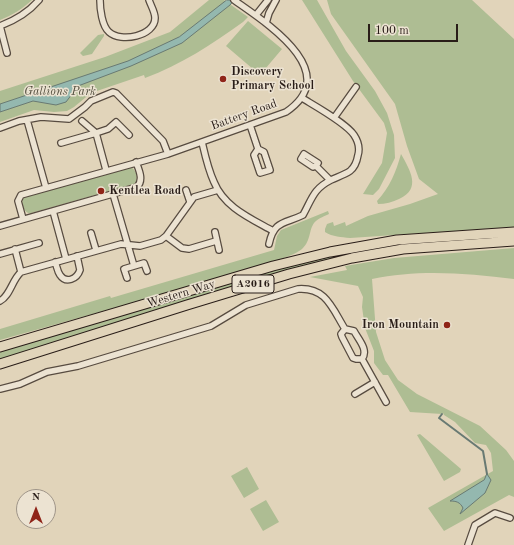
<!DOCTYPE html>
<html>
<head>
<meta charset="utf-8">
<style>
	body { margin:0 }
	#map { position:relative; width:514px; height:545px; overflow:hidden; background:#e1d4ba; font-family:"Old Standard TT",serif }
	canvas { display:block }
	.north { position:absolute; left:16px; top:489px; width:40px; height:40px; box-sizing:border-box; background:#ece3d2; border:1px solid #9e9488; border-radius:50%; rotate:0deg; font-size:11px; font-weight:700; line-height:16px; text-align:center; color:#291d18 }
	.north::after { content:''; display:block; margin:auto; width:14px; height:18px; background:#8f2418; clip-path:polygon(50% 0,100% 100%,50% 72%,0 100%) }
	.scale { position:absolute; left:368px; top:24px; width:90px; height:18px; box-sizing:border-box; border:2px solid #291d18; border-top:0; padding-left:5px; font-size:12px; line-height:14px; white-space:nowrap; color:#291d18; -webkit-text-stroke:3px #ece3d2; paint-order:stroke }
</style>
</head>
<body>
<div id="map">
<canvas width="514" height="545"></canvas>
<div class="north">N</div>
<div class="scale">100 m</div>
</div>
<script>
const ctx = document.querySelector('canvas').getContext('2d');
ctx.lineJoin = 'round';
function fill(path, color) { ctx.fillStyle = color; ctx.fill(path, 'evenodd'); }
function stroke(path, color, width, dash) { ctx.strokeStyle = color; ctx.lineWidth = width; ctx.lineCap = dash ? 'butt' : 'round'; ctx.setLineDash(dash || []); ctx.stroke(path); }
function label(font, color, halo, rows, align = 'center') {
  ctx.font = font + ' "Old Standard TT",serif'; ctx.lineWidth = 3; ctx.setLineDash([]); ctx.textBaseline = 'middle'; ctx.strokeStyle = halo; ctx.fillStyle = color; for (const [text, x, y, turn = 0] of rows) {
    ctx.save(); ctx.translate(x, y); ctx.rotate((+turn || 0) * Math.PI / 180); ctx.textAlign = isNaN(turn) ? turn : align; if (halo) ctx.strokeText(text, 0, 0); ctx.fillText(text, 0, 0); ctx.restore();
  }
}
fill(new Path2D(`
	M 0,0 L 32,0 C 22,9 13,15 0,20 Z
	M 209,0 L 224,0 L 248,17 L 243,22 C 212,44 181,65 145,78 L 144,75 L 91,93 L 74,107 L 67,111 L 54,112 L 34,110 L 0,122 L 0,91 L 105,57 L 170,32 Z
	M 302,0 L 317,0 L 346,51 L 375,91 L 387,113 L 394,135 L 395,158 L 379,189 L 373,195 L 363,194 L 382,163 L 387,133 L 384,123 L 353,81 Z
	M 327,0 L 472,0 L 514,39 L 514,227 L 350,238 C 341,237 333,237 325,232 L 325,229 L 327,224 L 333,222 L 334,226 L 345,222 L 346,226 L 368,216 L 410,204 L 438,194 L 419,179 L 407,146 L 395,104 L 331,14 Z
	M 248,21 L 282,49 L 260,75 L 226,46 Z
	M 104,34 L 104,36 L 92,54 L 83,56 L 80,53 L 98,35 Z
	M 401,154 C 410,170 422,189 399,199 C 393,202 385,204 378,204 L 377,201 C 390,187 396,172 401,154 Z
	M 131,167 C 136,170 138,177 136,182 L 134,184 L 31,213 L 28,213 C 22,210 21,201 24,196 Z
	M 328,211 L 329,214 C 325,216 319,218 316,221 C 308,228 312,240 302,249 C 294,256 268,263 257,268 L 0,340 L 0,329 L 110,296 L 111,298 L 274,250 L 277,236 L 281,230 Z
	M 514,234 L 514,237 L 399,246 L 367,250 L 316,262 L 269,275 L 0,361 L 0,350 L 315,259 L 398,244 Z
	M 514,248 L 514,279 C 467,273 418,269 372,279 L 376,332 L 385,360 L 398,380 L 417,394 L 480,426 L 506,450 L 514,461 L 514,497 L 509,495 L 444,531 L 428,508 L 493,471 L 491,453 L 486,445 L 475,443 L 455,422 L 444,415 L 443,413 L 442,414 L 410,412 L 388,375 L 383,375 L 374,363 L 374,351 L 365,328 L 362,307 L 363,297 L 358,286 L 310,277 L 347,270 L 345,266 L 394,258 Z
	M 420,434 L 461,469 L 460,472 L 444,481 L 417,435 Z
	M 247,467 L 259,489 L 244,498 L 231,476 Z
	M 266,500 L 279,522 L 263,531 L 250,509 Z`), '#aebd93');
const water = new Path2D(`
	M 227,0 L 234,0 L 230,5 L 182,43 L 131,66 L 78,86 L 66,102 L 56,105 L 33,101 L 0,112 L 0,104 L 128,61 L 179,37 Z
	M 487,474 L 491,480 L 485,493 L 460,514 L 463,508 C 460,502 456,501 450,501 L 484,480 Z`);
fill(water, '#94b8af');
stroke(water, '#697a73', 1);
stroke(new Path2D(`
	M 442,414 L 439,418 L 483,451 L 487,474`), '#697a73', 2);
const street = new Path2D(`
	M 100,0 C 100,9 102,26 109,32 C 121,43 155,36 155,18 C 155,12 151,6 149,0
	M 256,15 L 268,0
	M 266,23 L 269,13 L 276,0
	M 0,26 C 16,20 28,13 39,0
	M 0,26 L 7,53
	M 334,118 L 356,87
	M 27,120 L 46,188
	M 82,121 L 96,133 L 108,129 L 116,122 L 129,135
	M 250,125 L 258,149
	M 0,128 L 19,121 L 41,117 L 69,119 L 85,107 L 91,101 L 113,92 L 116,93 L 163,141 L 168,154
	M 202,142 C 205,155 208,169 214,182 C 224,207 250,218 273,231
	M 61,143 L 96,133 L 106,170
	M 258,149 L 264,152 L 270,170 L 260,173 L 254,155 Z
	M 316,166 L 318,163 L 304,154 L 301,159 L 313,167 L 316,166 L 330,180
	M 186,190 L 190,202
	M 113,194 L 134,266
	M 53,211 L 66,259
	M 23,219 L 18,201 L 21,195 L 168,154 L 286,112 C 345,72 265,22 234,0
	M 0,226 L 137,187 C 144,180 139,170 136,162
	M 215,232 L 219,250
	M 91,233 L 96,250
	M 166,236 L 194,197 L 218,190
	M 269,244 C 274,220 285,224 303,215 C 312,199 313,189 331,180 C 337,177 344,175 350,171 C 355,167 357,161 358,155 C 360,148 358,141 354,135 C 346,123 315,106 302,98
	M 15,249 L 21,272
	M 0,254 L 39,243
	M 55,262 C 57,266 57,271 60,275 C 66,284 77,279 80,270 L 77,256
	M 127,278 L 124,269 L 144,263 L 147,271
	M 0,301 C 10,296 12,280 21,272 L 121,244 L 140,246 L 161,240 L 166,236 L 182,248 L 189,249 L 216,241
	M 345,329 L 354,331 C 358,339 369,350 362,359 L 356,359 L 353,358 L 342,337 L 341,334 Z
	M 362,359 L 386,402
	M 0,389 L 20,384 L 47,372 L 78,366 L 211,326 L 246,305 L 298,289 C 326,287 332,308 345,329
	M 355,394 L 375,382
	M 468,545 L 475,525 L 495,513 L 510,518`);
const primary = new Path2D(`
	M 0,347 L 273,266 L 330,252 L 397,240 L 514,232
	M 0,364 L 187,305 L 289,274 L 352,258 L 403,249 L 514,241`);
stroke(street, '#574b40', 8);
stroke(primary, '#291d18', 11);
stroke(street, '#ece3d2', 5.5);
stroke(primary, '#e1d4ba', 9);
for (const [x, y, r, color] of [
	[223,79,4,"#8f2418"],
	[101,191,4,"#8f2418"],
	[447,325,4,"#8f2418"]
]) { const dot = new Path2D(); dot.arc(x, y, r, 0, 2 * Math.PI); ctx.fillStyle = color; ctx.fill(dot); stroke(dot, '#ece3d2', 1.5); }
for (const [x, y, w] of [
	[253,284,42]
]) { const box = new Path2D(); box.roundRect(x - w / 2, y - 9, w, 18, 3); ctx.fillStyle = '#ece3d2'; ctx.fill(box); stroke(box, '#291d18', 1); }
label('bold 11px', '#291d18', null, [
	["A2016",253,284]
]);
label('bold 12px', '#291d18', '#ece3d2', [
	["Discovery",231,72],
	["Primary School",231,86],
	["Kentlea Road",109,191],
	["Iron Mountain",439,325,"right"]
], 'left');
label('italic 12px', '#514d3d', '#ece3d2', [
	["Gallions Park",60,92]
]);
label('12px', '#291d18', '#ece3d2', [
	["Battery Road",244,115,-20],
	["Western Way",181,294,-17]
]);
</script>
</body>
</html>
